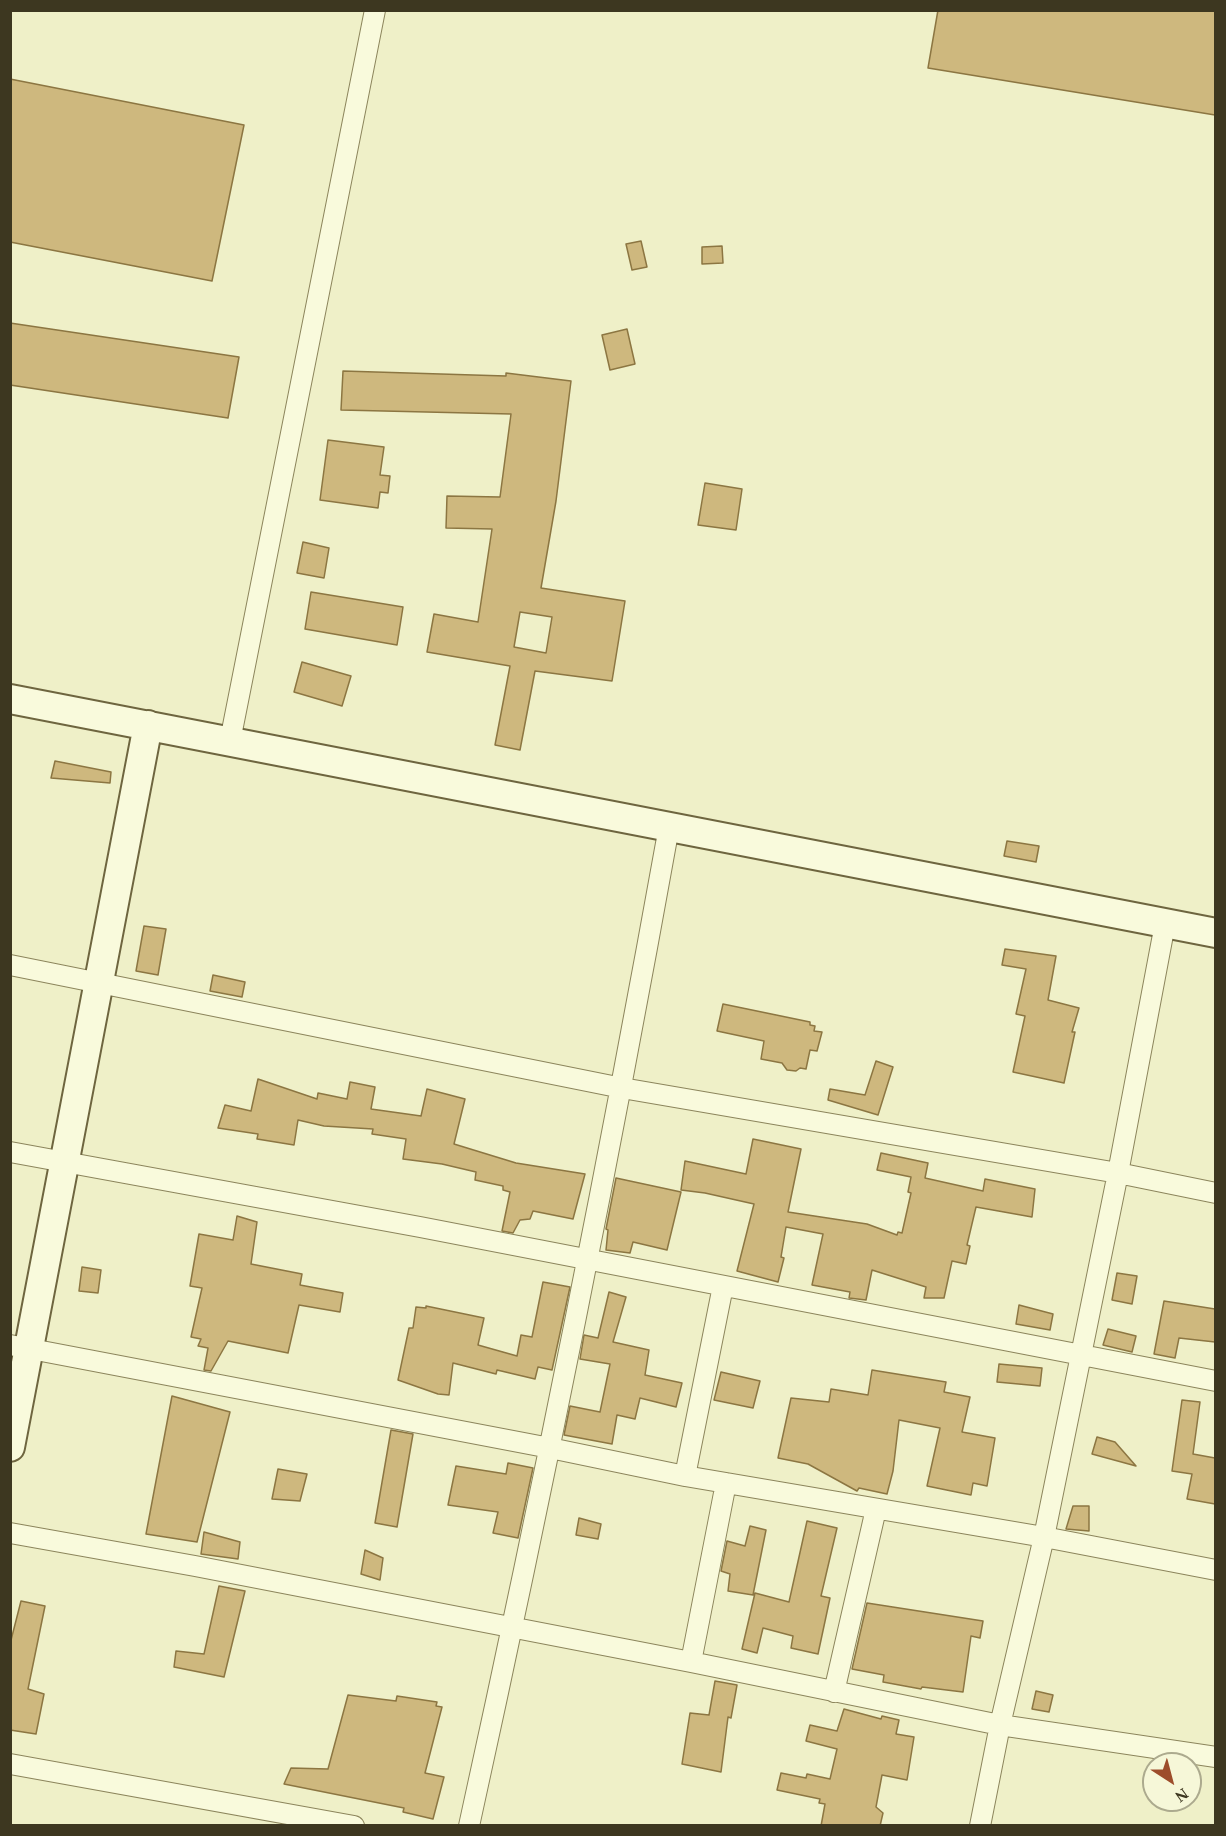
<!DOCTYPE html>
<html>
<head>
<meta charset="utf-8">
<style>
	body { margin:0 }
	#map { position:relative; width:1226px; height:1836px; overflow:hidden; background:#eff0c8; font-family:"Times New Roman",serif }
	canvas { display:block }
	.frame { position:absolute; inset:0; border:12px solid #3d3720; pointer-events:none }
	.north { position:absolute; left:1142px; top:1752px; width:60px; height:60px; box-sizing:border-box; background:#f6f7d8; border:2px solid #acaa8e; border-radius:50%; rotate:144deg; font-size:16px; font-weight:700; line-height:24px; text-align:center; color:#3d3720 }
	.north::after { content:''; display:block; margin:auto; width:21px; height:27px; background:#9d4d2b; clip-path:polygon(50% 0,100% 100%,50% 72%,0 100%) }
</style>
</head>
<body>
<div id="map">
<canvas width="1226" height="1836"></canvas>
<div class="frame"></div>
<div class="north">N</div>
</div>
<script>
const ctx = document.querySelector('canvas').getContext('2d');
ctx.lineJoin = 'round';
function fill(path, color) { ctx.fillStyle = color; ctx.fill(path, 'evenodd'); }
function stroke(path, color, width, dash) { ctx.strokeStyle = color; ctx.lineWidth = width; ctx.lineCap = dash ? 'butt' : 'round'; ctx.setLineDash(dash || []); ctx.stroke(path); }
const building = new Path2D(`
	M 938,10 L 1215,10 L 1215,115 L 928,68 Z
	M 10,79 L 244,125 L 212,281 L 10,242 Z
	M 641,241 L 647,267 L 632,270 L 626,244 Z
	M 722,246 L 723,263 L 702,264 L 702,247 Z
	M 10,323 L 239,357 L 228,418 L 10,385 Z
	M 627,329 L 635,364 L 610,370 L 602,335 Z
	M 343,371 L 506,376 L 506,373 L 571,381 L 556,501 L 541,588 L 625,601 L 612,681 L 535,671 L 520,750 L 495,745 L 510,666 L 427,652 L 434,614 L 478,622 L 492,529 L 446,528 L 447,496 L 500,497 L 511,414 L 341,410 ZM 520,612 L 552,617 L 546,653 L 514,647 Z
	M 328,440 L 384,447 L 380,475 L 390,476 L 388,493 L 380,492 L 378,508 L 320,500 Z
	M 705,483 L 742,489 L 736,530 L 698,525 Z
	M 303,542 L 329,548 L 324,578 L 297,573 Z
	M 311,592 L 403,607 L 397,645 L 305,629 Z
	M 302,662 L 351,676 L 342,706 L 294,692 Z
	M 55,761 L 111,772 L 110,783 L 51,778 Z
	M 1007,841 L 1039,846 L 1036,862 L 1004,856 Z
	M 144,926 L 166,929 L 158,975 L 136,971 Z
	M 1005,949 L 1056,956 L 1048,1000 L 1079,1008 L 1072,1032 L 1075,1032 L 1064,1083 L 1013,1072 L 1025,1016 L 1016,1014 L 1026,969 L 1002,965 Z
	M 213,975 L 245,982 L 242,997 L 210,991 Z
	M 723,1004 L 810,1022 L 810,1025 L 815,1026 L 814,1031 L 822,1032 L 817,1051 L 810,1050 L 806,1069 L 800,1068 L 796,1071 L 787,1070 L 782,1063 L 761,1059 L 764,1041 L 717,1031 Z
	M 876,1061 L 893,1067 L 878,1115 L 828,1100 L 830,1089 L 865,1095 Z
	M 258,1079 L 317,1099 L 318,1093 L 347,1099 L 350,1082 L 375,1087 L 371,1109 L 421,1116 L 427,1089 L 465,1099 L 454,1144 L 516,1163 L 585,1174 L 573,1219 L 533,1211 L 530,1219 L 520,1220 L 513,1233 L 502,1231 L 510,1192 L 503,1190 L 503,1186 L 475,1180 L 476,1172 L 442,1164 L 403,1159 L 406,1139 L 372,1134 L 373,1129 L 324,1126 L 298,1120 L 294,1145 L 257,1139 L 258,1134 L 218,1128 L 225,1105 L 251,1111 Z
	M 753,1139 L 801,1149 L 788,1212 L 867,1224 L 897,1235 L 898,1232 L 902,1233 L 911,1193 L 908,1192 L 911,1177 L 877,1170 L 881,1153 L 928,1163 L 925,1178 L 983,1191 L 985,1179 L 1035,1189 L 1032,1217 L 976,1207 L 967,1245 L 970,1246 L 966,1264 L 952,1261 L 944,1298 L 924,1298 L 926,1287 L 872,1270 L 866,1300 L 849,1298 L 850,1292 L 812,1285 L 823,1234 L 786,1227 L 781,1257 L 784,1258 L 778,1282 L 737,1271 L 754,1204 L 705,1193 L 681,1190 L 685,1161 L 746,1174 Z
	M 616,1178 L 681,1192 L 667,1250 L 633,1242 L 630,1253 L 606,1250 L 608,1230 L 606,1229 Z
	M 237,1216 L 257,1222 L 251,1264 L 302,1274 L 300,1285 L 343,1293 L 340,1312 L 299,1305 L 288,1353 L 228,1341 L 211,1371 L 204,1370 L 208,1348 L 198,1346 L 201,1339 L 191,1337 L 202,1288 L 190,1286 L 199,1234 L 233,1240 Z
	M 82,1267 L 101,1270 L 98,1293 L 79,1291 Z
	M 1117,1273 L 1137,1276 L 1132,1304 L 1112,1300 Z
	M 543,1282 L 570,1287 L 552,1370 L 538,1367 L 535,1379 L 497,1370 L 496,1374 L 453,1363 L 449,1395 L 438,1394 L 398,1380 L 409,1328 L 413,1328 L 416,1307 L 426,1308 L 426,1306 L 484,1318 L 478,1345 L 517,1356 L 521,1335 L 532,1337 Z
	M 609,1292 L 626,1297 L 613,1342 L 649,1350 L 645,1375 L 682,1383 L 676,1407 L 640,1398 L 635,1419 L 617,1415 L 612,1444 L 564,1435 L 570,1406 L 600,1412 L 610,1364 L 580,1359 L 584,1335 L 598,1338 Z
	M 1164,1301 L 1215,1309 L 1215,1342 L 1179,1338 L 1175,1358 L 1154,1354 Z
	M 1019,1305 L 1053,1314 L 1050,1330 L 1016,1324 Z
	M 1108,1329 L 1136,1336 L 1132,1352 L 1103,1345 Z
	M 999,1364 L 1042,1368 L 1040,1386 L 997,1382 Z
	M 872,1370 L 946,1382 L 944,1392 L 970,1397 L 962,1432 L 995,1438 L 987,1486 L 973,1483 L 971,1495 L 927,1486 L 940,1428 L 899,1420 L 893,1471 L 887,1494 L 859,1488 L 857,1491 L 808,1464 L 778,1458 L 791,1398 L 829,1402 L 831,1389 L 868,1395 Z
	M 721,1372 L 760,1381 L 753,1408 L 714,1400 Z
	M 172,1396 L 230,1412 L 197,1542 L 146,1534 Z
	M 1182,1400 L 1200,1402 L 1193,1454 L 1215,1458 L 1215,1504 L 1187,1499 L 1192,1474 L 1172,1471 Z
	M 391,1430 L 413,1434 L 397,1527 L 375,1523 Z
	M 1097,1437 L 1115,1442 L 1136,1466 L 1092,1454 Z
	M 508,1463 L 533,1468 L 518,1538 L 493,1533 L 498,1512 L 448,1505 L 456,1466 L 506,1474 Z
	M 278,1469 L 307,1474 L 300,1501 L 272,1499 Z
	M 1073,1506 L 1089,1506 L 1089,1531 L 1066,1529 Z
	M 579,1518 L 601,1524 L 598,1539 L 576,1535 Z
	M 807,1521 L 837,1528 L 821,1596 L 830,1598 L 818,1654 L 791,1648 L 793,1636 L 763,1628 L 757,1653 L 742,1649 L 755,1593 L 789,1602 Z
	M 750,1526 L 766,1530 L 753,1595 L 728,1591 L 730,1574 L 721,1571 L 727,1541 L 745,1546 Z
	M 204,1532 L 240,1542 L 238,1559 L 201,1554 Z
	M 365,1550 L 383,1558 L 380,1580 L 361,1574 Z
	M 219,1586 L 245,1591 L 224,1677 L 174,1667 L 176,1651 L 204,1654 Z
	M 21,1601 L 45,1606 L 28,1689 L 44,1694 L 36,1734 L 10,1730 L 10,1644 Z
	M 867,1603 L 983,1621 L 980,1638 L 971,1636 L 963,1692 L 922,1687 L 921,1689 L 883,1682 L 884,1675 L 852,1669 Z
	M 715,1681 L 737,1685 L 731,1718 L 728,1717 L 721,1772 L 682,1764 L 690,1713 L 709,1715 Z
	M 1036,1691 L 1053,1695 L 1049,1712 L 1032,1709 Z
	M 348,1695 L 396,1701 L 397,1696 L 437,1702 L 436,1706 L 442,1707 L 425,1773 L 444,1777 L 433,1819 L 403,1812 L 404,1808 L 284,1784 L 291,1768 L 328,1769 Z
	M 844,1709 L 881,1719 L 882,1716 L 899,1720 L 896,1734 L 914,1737 L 907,1780 L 882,1775 L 876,1807 L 883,1813 L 880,1826 L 821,1826 L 825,1804 L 819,1803 L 820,1799 L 777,1790 L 781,1773 L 806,1778 L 807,1774 L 830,1779 L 837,1749 L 806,1741 L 810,1725 L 837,1731 Z`);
fill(building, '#ceb87e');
stroke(building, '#8c7642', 1.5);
const street = new Path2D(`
	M 230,741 L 375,10
	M 10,965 L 622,1088 L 1118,1173 L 1216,1193
	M 10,1152 L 420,1227 L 1216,1381
	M 10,1345 L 550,1448 L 685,1476 L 1044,1537 L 1216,1570
	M 685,1476 L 723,1286
	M 10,1533 L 195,1566 L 691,1662 L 1000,1725 L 1216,1757
	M 691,1662 L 726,1483
	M 834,1692 L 876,1509
	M 10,1764 L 354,1826
	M 469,1826 C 542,1494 609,1161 669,827
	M 980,1826 L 1000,1725 L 1044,1537 L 1118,1173 L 1165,924`);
const secondary = new Path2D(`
	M 10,699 L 1216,933
	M 10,1447 L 148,725`);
stroke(street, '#8c855c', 22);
stroke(secondary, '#6e653f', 32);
stroke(street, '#f9fadc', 20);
stroke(secondary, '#f9fadc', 28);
</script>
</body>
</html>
